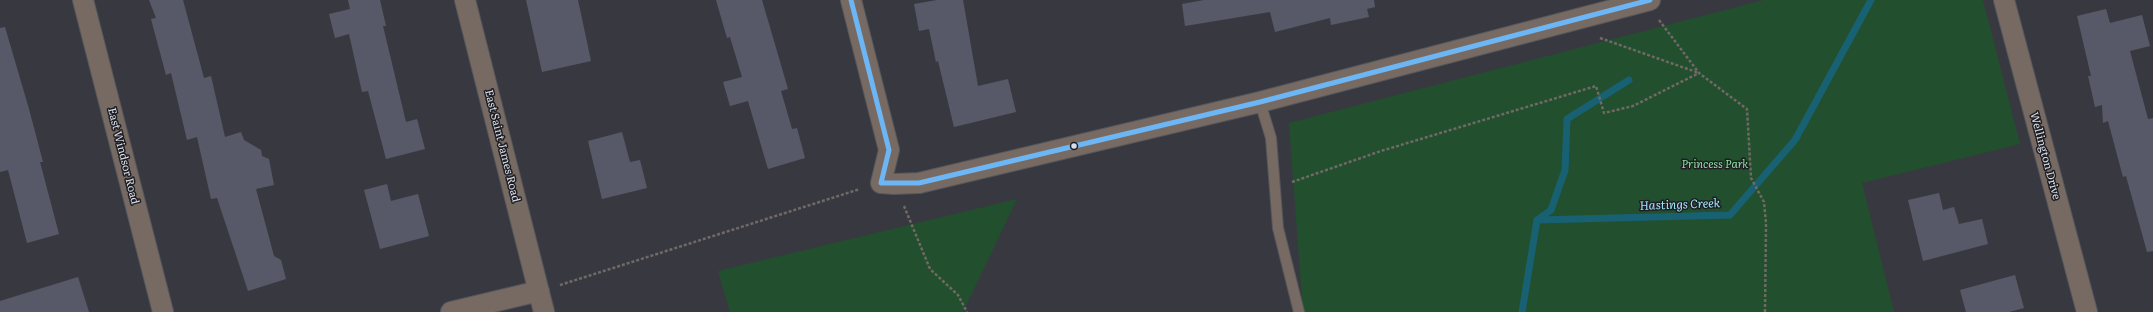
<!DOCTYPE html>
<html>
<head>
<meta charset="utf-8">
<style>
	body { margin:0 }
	canvas { display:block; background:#383940 }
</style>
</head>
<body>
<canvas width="2153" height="312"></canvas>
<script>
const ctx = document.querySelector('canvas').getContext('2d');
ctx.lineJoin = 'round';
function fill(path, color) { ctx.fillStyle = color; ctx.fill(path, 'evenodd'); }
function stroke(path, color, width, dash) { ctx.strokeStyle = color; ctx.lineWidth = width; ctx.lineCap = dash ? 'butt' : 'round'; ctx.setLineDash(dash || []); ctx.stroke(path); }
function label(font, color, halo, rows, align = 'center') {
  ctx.font = font + ' Literata,serif'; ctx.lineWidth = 3; ctx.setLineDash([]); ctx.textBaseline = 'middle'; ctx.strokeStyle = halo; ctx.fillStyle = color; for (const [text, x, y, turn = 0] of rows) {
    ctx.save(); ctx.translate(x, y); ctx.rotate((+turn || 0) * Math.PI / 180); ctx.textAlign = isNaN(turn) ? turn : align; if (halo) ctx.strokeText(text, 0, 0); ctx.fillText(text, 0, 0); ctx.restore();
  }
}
fill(new Path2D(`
	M 1764,0 L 1983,0 L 2020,144 L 1862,183 L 1894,312 L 1303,312 L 1289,123 Z
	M 1017,199 L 963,312 L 730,312 L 718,271 Z`), '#224f2d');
stroke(new Path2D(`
	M 1537,220 L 1551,210 L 1565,170 L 1567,119 L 1629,80
	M 1522,312 L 1537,220 L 1730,215 L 1795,140 L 1871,0`), '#186173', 7);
fill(new Path2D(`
	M 149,0 L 183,0 L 204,78 L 211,76 L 225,137 L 241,132 L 244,140 L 261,150 L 262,156 L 269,159 L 274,185 L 256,189 L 274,256 L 281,260 L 286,279 L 248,291 L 217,198 L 211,199 L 197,137 L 187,140 L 171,73 L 166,75 L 151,19 L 156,18 Z
	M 348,0 L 380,0 L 386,26 L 383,26 L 406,122 L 417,119 L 425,149 L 386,159 L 368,91 L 362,92 L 349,34 L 335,38 L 329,14 L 350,9 Z
	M 526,0 L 578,0 L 591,61 L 542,72 Z
	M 716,0 L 762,0 L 788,89 L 781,91 L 792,129 L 797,128 L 805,158 L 768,169 L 748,101 L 730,106 L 723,82 L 742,77 L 730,37 L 727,38 Z
	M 937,0 L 963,0 L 978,86 L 1008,79 L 1016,112 L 954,127 L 938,61 L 936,62 L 929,29 L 919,31 L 914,4 Z
	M 1204,0 L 1374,0 L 1375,7 L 1367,9 L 1369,17 L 1331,25 L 1330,18 L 1275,32 L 1270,12 L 1185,26 L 1182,4 Z
	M 2106,9 L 2110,23 L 2142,15 L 2150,46 L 2130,51 L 2148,119 L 2153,118 L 2153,251 L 2147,252 L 2126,176 L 2123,177 L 2108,121 L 2103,123 L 2102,105 L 2095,107 L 2088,76 L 2091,76 L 2077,16 Z
	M 5,27 L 29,109 L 43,162 L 40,162 L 59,234 L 27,243 L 8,170 L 0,172 L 0,28 Z
	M 622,132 L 630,162 L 640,160 L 647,188 L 602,199 L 588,141 Z
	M 387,184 L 391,201 L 418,194 L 429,236 L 380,249 L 364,190 Z
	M 1939,193 L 1943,210 L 1954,207 L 1959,224 L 1982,219 L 1988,244 L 1923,261 L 1908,200 Z
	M 2015,275 L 2024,308 L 2009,312 L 1966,312 L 1960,290 Z
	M 78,277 L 89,312 L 0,312 L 0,301 Z`), '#585968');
const lane = new Path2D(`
	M 1260,102 L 1271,138 L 1278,228 L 1299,312`);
const street = new Path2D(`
	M 83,0 L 163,312
	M 465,0 L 544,312
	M 851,0 L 889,150 L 881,183 L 894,184 L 919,183 L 1260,102 L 1650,0
	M 2004,0 L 2087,312
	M 451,312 L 539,291`);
stroke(lane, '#56575d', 12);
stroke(street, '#56575d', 22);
stroke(new Path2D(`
	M 1659,20 L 1699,73 L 1747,109 L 1751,178 L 1764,202 L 1766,223 L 1765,312
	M 1600,38 L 1699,73
	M 1292,182 L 1381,151 L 1596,86 L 1604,113 L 1633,106 L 1699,73
	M 904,206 L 930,269 L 958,295 L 967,312
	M 560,285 L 860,189`), '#706966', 2.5, [3, 2]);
stroke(lane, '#776a62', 10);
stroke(street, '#776a62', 20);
stroke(new Path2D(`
	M 851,0 L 889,150 L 881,183 L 919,183 L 1260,102 L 1650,0`), '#6db6f5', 5);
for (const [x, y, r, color] of [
	[1074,146,3.5,"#dbdde6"]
]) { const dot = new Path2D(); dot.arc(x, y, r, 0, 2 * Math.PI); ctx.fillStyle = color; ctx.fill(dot); stroke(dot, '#1d1e24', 1.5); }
label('11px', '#dbdde6', '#1d1e24', [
	["East Saint James Road",502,146,76],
	["East Windsor Road",123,156,76],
	["Wellington Drive",2045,156,75]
]);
label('italic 11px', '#90e49f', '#1d1e24', [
	["Princess Park",1715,165]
]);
label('italic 12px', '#a0e7fc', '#1d1e24', [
	["Hastings Creek",1680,205,-2]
]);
</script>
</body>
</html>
